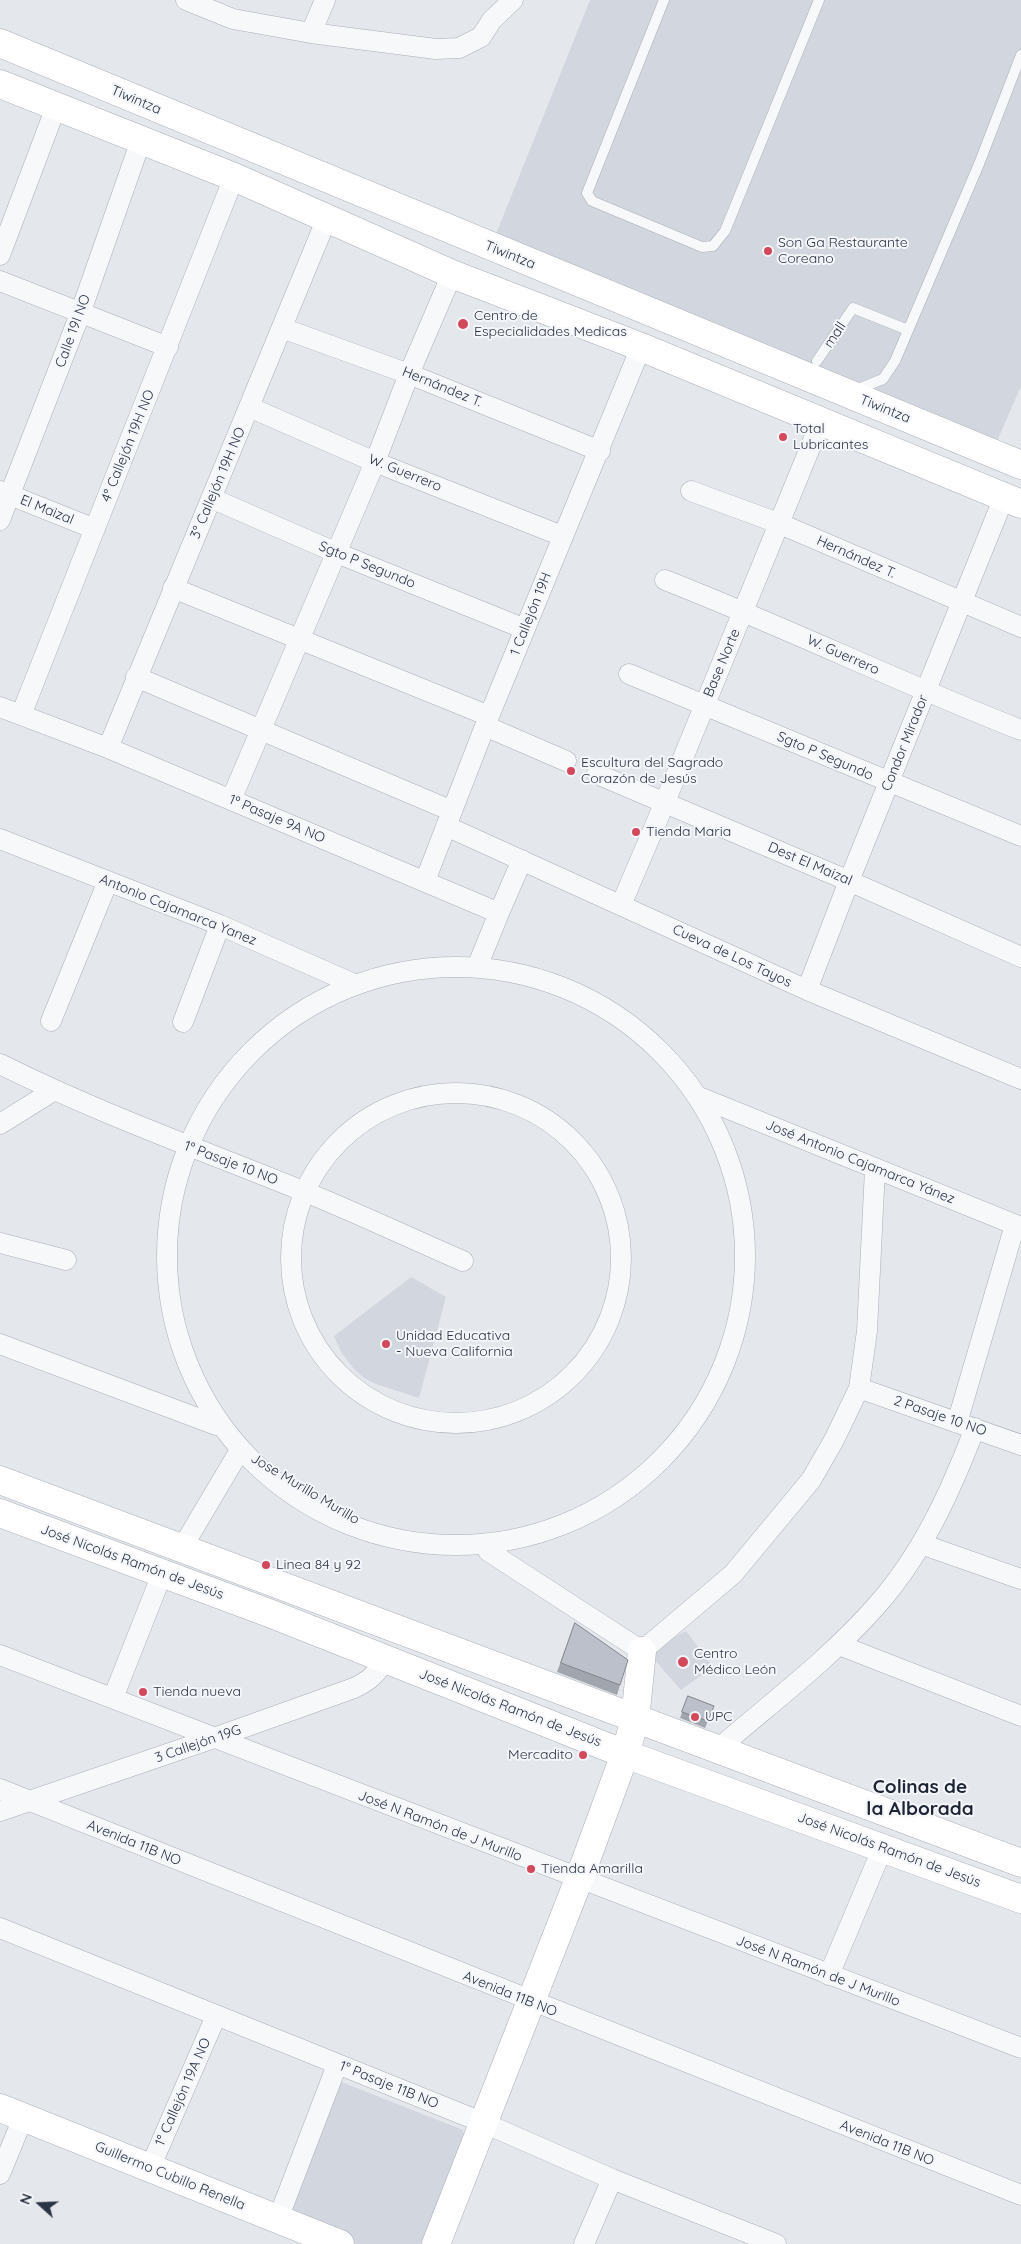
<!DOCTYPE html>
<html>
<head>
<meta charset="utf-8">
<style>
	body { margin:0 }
	#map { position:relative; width:1021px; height:2244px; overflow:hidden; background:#e4e7ec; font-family:Quicksand,sans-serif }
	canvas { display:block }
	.north { position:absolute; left:15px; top:2179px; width:50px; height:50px; -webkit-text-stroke:4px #f4f6f9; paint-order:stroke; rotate:290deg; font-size:14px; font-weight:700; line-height:20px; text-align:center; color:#2b3445 }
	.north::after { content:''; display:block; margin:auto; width:18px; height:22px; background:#2b3445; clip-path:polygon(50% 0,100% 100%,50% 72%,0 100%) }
</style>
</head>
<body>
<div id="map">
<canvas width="1021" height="2244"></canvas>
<div class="north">N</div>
</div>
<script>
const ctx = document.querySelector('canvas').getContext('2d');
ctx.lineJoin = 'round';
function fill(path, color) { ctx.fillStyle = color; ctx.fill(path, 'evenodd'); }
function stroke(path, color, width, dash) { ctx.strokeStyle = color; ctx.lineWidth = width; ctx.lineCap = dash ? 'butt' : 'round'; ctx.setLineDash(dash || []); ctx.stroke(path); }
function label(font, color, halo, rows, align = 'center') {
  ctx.font = font + ' Quicksand,sans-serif'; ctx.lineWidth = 4; ctx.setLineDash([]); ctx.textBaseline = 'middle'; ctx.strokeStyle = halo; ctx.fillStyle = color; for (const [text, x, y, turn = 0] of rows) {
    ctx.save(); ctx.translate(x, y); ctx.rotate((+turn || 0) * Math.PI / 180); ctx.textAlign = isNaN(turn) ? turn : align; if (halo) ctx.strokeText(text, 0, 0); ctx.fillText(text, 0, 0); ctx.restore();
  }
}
fill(new Path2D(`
	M 590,0 L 1021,0 L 1021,386 L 994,448 L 492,244 Z
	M 411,1277 L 446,1297 L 419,1398 L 376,1384 L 364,1378 L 354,1369 L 341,1352 L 334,1336 Z
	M 686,1631 L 713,1667 L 681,1690 L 652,1657 L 654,1648 Z
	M 331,2078 L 463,2130 L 466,2145 L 426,2244 L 356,2244 L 281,2213 Z`), '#d2d6de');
const lane = new Path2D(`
	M 664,0 L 587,193 L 592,201 L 702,247 L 713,246 L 725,231 L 819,0
	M 817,361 L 853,308 L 908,330
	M 853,391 L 883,379 L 895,361 L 979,164 L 1021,55`);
const street = new Path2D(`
	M 186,0 L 233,19 L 311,33 L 436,49 L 459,48 L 481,37 L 492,20 L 513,0
	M 311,33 L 325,0
	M 0,255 L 56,107
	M 0,281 L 168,347
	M 282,328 L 409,374 L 600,451
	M 249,407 L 375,462 L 562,536
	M 0,491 L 95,529
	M 691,491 L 778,523 L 1021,627
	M 211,498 L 337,553 L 525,629
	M 0,520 L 80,314 L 141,140
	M 665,580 C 785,627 901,683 1021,730
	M 173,588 L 489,716
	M 629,674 L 1021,836
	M 136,677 L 452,811
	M 0,707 L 108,748 L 499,913 L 477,967
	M 21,715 L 234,177
	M 485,726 L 566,761
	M 108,748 L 327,218
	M 597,774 L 849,881 L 1021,957
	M 231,800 L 375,462 L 409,374 L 452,274
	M 446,826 L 807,990 L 1021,1079
	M 0,839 L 220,925 L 354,984
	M 425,881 L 485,726 L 641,347
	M 621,905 L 665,802 L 821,421
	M 499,913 L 522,860
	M167 1256a289 289 0 1 1 578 0a289 289 0 1 1-578 0Z
	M 807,990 L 849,881 L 1004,497
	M 51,1021 L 108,881
	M 183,1022 L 220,925
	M 0,1064 C 98,1113 202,1150 303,1191 C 357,1213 410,1238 463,1261
	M291 1258a165 165 0 1 1 330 0a165 165 0 1 1-330 0Z
	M 699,1097 L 1021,1227
	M 0,1124 L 53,1091
	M 0,1243 L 66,1260
	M 0,1344 L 216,1425
	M 859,1388 L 1021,1445
	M 957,1423 L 1015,1225
	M 921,1544 L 1021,1579
	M 182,1548 L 240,1450
	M 488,1551 L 642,1651 L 733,1574 L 811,1480 L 834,1440 L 859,1388 L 867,1331 L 875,1169
	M 839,1645 L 1021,1716
	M 0,1655 L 1021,2048
	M 113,1698 L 162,1574
	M 718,1749 C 772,1702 831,1658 878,1604 C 923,1553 951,1490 975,1428
	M 0,1789 L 1021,2195
	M 0,1811 L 214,1738 L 354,1688 C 369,1681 377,1674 385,1659
	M 0,1928 L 484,2123 L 612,2179 L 776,2244
	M 829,1975 L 883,1847
	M 150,2168 L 216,2016
	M 0,2174 L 23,2118
	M 278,2219 L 337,2065
	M 584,2244 L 612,2179`);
const secondary = new Path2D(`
	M 0,43 L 1021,465
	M 0,84 L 234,177 L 452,274 L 641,347 L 1021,504
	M 0,1480 L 1021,1863
	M 0,1513 L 269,1613 L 625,1754 L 1021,1899
	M 0,2108 L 340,2244
	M 436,2244 L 579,1879 L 625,1754 L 635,1720 L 642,1651`);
stroke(lane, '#a9aeb7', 11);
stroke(street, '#a9aeb7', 21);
stroke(secondary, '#a9aeb7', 29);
stroke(lane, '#f7f8fa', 10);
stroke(street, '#f7f8fa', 20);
stroke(secondary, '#fff', 28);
fill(new Path2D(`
	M 575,1623 L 620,1685 L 617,1695 L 557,1672 Z
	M 688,1696 L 714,1706 L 705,1728 L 680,1718 Z`), '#a1a5ae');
const building = new Path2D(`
	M 575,1623 L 628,1660 L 620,1685 L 561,1663 Z
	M 688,1696 L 714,1706 L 708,1721 L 682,1712 Z`);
fill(building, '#bbc0ca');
stroke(building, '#83868d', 1);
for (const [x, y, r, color] of [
	[768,251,5,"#d1495b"],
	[463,324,6,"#d1495b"],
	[783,437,5,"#d1495b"],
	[571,771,5,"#d1495b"],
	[636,832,5,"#d1495b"],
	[386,1344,5,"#d1495b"],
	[266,1565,5,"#d1495b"],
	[683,1662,6,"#d1495b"],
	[143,1692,5,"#d1495b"],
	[695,1717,5,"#d1495b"],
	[583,1755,5,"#d1495b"],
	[531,1869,5,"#d1495b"]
]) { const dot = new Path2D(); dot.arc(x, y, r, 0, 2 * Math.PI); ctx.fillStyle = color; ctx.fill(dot); stroke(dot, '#f4f6f9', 2); }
label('14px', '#2b3445', '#f4f6f9', [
	["Tiwintza",136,100,23],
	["Tiwintza",510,255,22],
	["Calle 19I NO",73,331,-70],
	["mall",835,335,-56],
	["Hernández T.",442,387,22],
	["Tiwintza",885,409,22],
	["4° Callejón 19H NO",128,446,-68],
	["W. Guerrero",405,473,22],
	["3° Callejón 19H NO",218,483,-67],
	["El Maizal",47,510,22],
	["Hernández T.",856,557,24],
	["Sgto P Segundo",367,565,22],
	["1 Callejón 19H",531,614,-68],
	["W. Guerrero",843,655,24],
	["Base Norte",722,663,-67],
	["Condor Mirador",905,743,-68],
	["Sgto P Segundo",825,756,23],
	["1º Pasaje 9A NO",277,819,23],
	["Dest El Maizal",810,864,23],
	["Antonio Cajamarca Yanez",178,910,22],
	["Cueva de Los Tayos",732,956,25],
	["José Antonio Cajamarca Yánez",860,1162,22],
	["1° Pasaje 10 NO",231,1163,21],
	["2 Pasaje 10 NO",940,1416,19],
	["Jose Murillo Murillo",305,1489,31],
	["José Nicolás Ramón de Jesús",132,1562,20],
	["José Nicolás Ramón de Jesús",510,1708,21],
	["3 Callejón 19G",198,1744,-19],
	["José N Ramón de J Murillo",440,1826,21],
	["Avenida 11B NO",134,1843,22],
	["José Nicolás Ramón de Jesús",889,1850,20],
	["José N Ramón de J Murillo",818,1971,21],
	["Avenida 11B NO",510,1994,22],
	["1° Pasaje 11B NO",389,2085,22],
	["1° Callejón 19A NO",183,2092,-66],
	["Avenida 11B NO",887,2143,22],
	["Guillermo Cubillo Renella",170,2176,22]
]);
label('14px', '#2b3445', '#f4f6f9', [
	["Son Ga Restaurante",778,243],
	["Coreano",778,259],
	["Centro de",474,316],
	["Especialidades Medicas",474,332],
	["Total",793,429],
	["Lubricantes",793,445],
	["Escultura del Sagrado",581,763],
	["Corazón de Jesús",581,779],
	["Tienda Maria",646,832],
	["Unidad Educativa",396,1336],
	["- Nueva California",396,1352],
	["Linea 84 y 92",276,1565],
	["Centro",694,1654],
	["Médico León",694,1670],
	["Tienda nueva",153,1692],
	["UPC",705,1717],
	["Mercadito",573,1755,"right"],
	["Tienda Amarilla",541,1869]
], 'left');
label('bold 19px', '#1d2536', '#f4f6f9', [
	["Colinas de",920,1787],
	["la Alborada",920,1809]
]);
</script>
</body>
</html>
